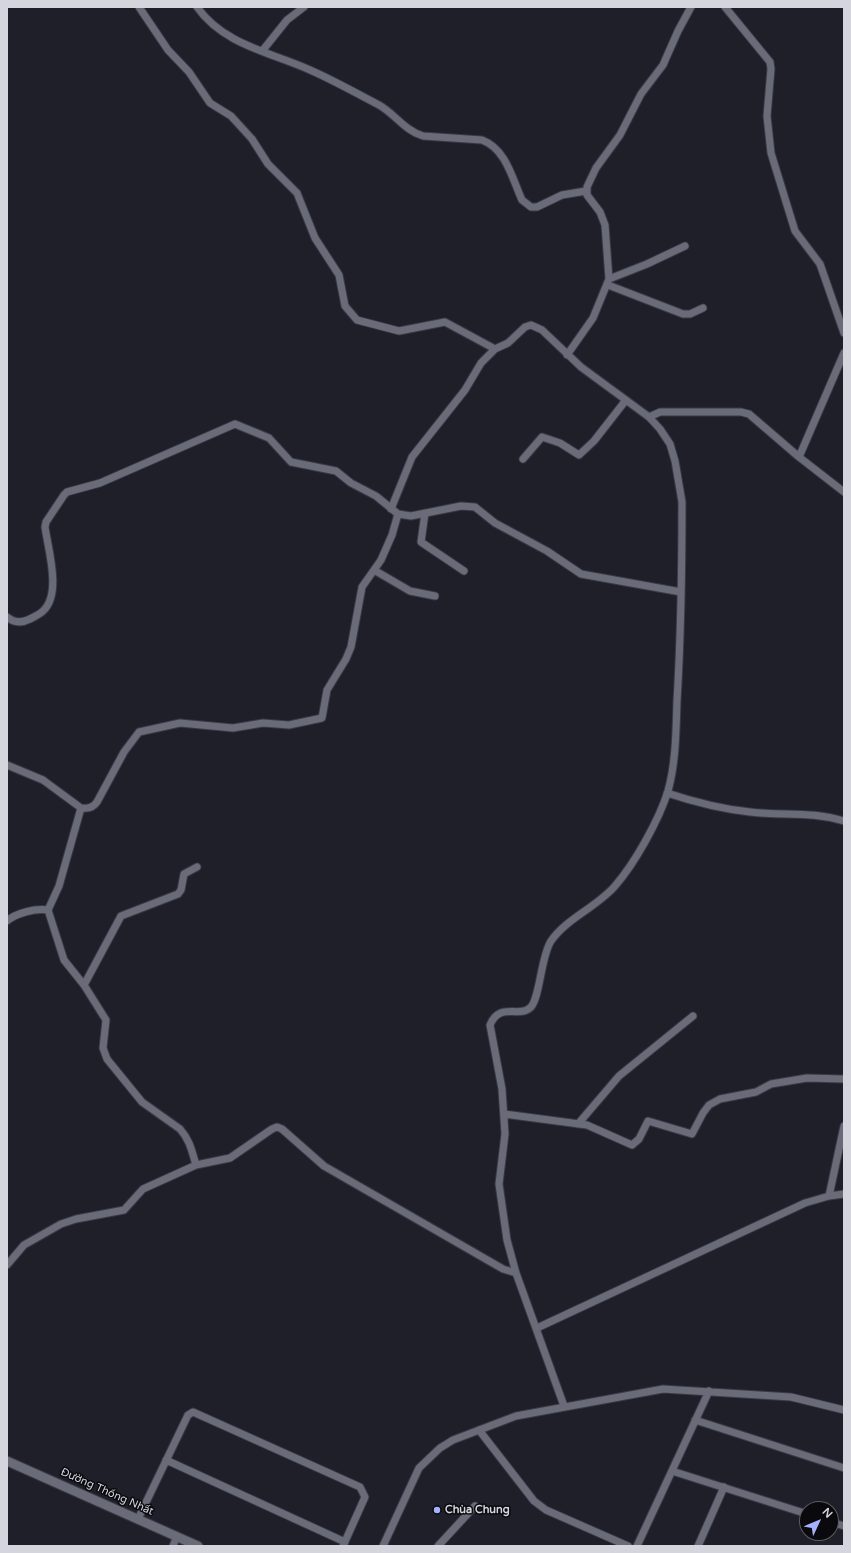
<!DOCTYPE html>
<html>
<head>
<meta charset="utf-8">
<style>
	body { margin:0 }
	#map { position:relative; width:851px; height:1553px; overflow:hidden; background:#1e1f29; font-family:"Varela Round",sans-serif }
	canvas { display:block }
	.frame { position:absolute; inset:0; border:8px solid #d5d6dd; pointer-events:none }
	.north { position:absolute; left:799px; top:1501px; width:40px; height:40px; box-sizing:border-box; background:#09090e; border:1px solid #5b5b61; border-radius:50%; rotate:46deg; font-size:11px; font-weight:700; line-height:16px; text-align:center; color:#d5d6dd }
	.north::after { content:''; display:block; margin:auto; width:14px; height:18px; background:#a6b1fc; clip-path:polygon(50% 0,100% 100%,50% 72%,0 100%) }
</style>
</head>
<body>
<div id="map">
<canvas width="851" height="1553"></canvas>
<div class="frame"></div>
<div class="north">N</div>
</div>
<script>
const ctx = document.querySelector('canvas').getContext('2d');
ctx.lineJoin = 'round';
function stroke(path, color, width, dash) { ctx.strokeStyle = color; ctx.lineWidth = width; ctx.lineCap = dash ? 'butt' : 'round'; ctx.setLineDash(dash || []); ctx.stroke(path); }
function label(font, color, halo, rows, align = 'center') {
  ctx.font = font + ' "Varela Round",sans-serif'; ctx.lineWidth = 3; ctx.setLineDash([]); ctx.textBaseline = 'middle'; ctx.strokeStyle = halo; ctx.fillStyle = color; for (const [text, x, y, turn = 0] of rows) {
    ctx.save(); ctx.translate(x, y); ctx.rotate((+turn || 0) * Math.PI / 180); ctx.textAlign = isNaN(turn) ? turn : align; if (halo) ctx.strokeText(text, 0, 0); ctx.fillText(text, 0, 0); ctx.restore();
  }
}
const minor = new Path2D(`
	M 139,7 L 168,50 L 189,72 L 210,103 L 231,116 L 252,139 L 268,164 L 297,193 L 315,238 L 339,275 L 345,306 L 357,320 L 399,331 L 445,322 L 495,349
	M 197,7 C 224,45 270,52 310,70 C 333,80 356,93 379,105 C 395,114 404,130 423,136 L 482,140 C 506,149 512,178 522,200 L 531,207 L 537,207 L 562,195 L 586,191
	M 725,7 L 770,62 L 771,69 L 767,116 L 771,153 L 795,231 L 820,264 L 844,333
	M 263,50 L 287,20 L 304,7
	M 609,279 L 647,264 L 685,246
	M 608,285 L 683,314 L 690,314 L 703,308
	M 567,355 L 593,318 L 609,279 L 605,225 L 600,212 L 587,195 L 587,187 L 596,168 L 620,135 L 641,94 L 663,65 L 678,31 L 691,7
	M 649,417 L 660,412 L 741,412 L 749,414 L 799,457 L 844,492
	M 799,457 L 844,353
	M 523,459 L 542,437 L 560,443 L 579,455 L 594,441 L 626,400
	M 391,509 L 412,457 L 465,390 L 481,363 L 495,349 L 508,343 L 525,327 L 531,325 L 542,330 L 581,367 L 649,417 L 660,429 L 670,444 L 675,461 L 682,502 C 682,568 681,635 677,701 C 676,731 676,762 668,791 C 659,820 635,863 615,886 C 597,907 567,918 551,941 C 541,956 540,997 531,1007 C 519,1019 500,1001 490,1025 L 502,1089 L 505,1134 L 499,1184 L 507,1240 L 516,1273 L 564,1406
	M 425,513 L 421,542 L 464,571
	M 374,570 L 410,591 L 435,596
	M 7,617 C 14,623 22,623 30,619 C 34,617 40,614 43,611 C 62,594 48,549 45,527 L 46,522 L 64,495 L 67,492 L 100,483 L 235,424 L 269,438 L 291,462 L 336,471 L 351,483 L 376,496 L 398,514 L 411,516 L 461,506 L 475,507 L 495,523 L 547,551 L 581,574 L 681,592
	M 7,765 L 43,780 L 81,808 C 88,809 93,808 97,802 L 124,752 L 139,732 L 180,723 L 233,728 L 263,723 L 289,725 L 322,718 L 327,690 L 346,659 L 351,647 L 362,587 L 381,560 L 392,535 L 398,514
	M 667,793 C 694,802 722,809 750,812 C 784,816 811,811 844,821
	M 81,808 L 59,886 L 48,910 L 64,960 L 84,985 L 106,1020 L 103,1048 L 107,1059 L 142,1102 L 180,1129 C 190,1140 192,1152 196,1165
	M 7,921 C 16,913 36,908 48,910
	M 84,985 L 121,916 L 178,894 L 181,890 L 184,874 L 197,867
	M 504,1114 L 587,1125 L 632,1145 L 639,1139 L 648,1121 L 692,1134 L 703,1113 L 709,1105 L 720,1099 L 756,1092 L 771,1084 L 807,1078 L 844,1079
	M 578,1124 L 619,1076 L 693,1016
	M 829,1196 L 844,1126
	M 7,1265 L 24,1245 L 61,1224 L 76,1219 L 124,1210 L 143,1189 L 196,1165 L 230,1158 L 272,1129 L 277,1127 L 282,1129 L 324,1166 L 503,1269 L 516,1273
	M 537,1328 L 805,1203 L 829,1196 L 844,1194
	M 695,1420 L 844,1468
	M 479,1430 L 534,1501 L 546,1510 L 628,1546
	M 166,1460 L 345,1542
	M 672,1471 L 807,1514
	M 138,1519 L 188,1415 L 193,1412 L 360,1487 L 365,1497 L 343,1546
	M 831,1522 L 844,1526
	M 173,1546 L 177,1536
	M 383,1546 L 419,1468 L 440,1448 L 453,1440 L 516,1416 L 663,1389 L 791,1397 L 844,1410
	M 438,1546 L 475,1506
	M 637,1546 L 709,1391
	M 698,1546 L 724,1487`);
const tertiary = new Path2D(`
	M 7,1461 L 198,1546`);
stroke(minor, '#393a43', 9);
stroke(tertiary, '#393a43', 11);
stroke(minor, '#696b78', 7);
stroke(tertiary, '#696b78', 9);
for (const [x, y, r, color] of [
	[437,1510,4,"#a6b1fc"]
]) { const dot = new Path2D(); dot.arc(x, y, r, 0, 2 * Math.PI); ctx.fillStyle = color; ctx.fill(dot); stroke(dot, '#09090e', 1.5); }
label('11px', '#d5d6dd', '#09090e', [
	["Đường Thống Nhất",107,1492,24]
]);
label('bold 11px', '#d5d6dd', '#09090e', [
	["Chùa Chung",445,1510]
], 'left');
</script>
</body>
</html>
